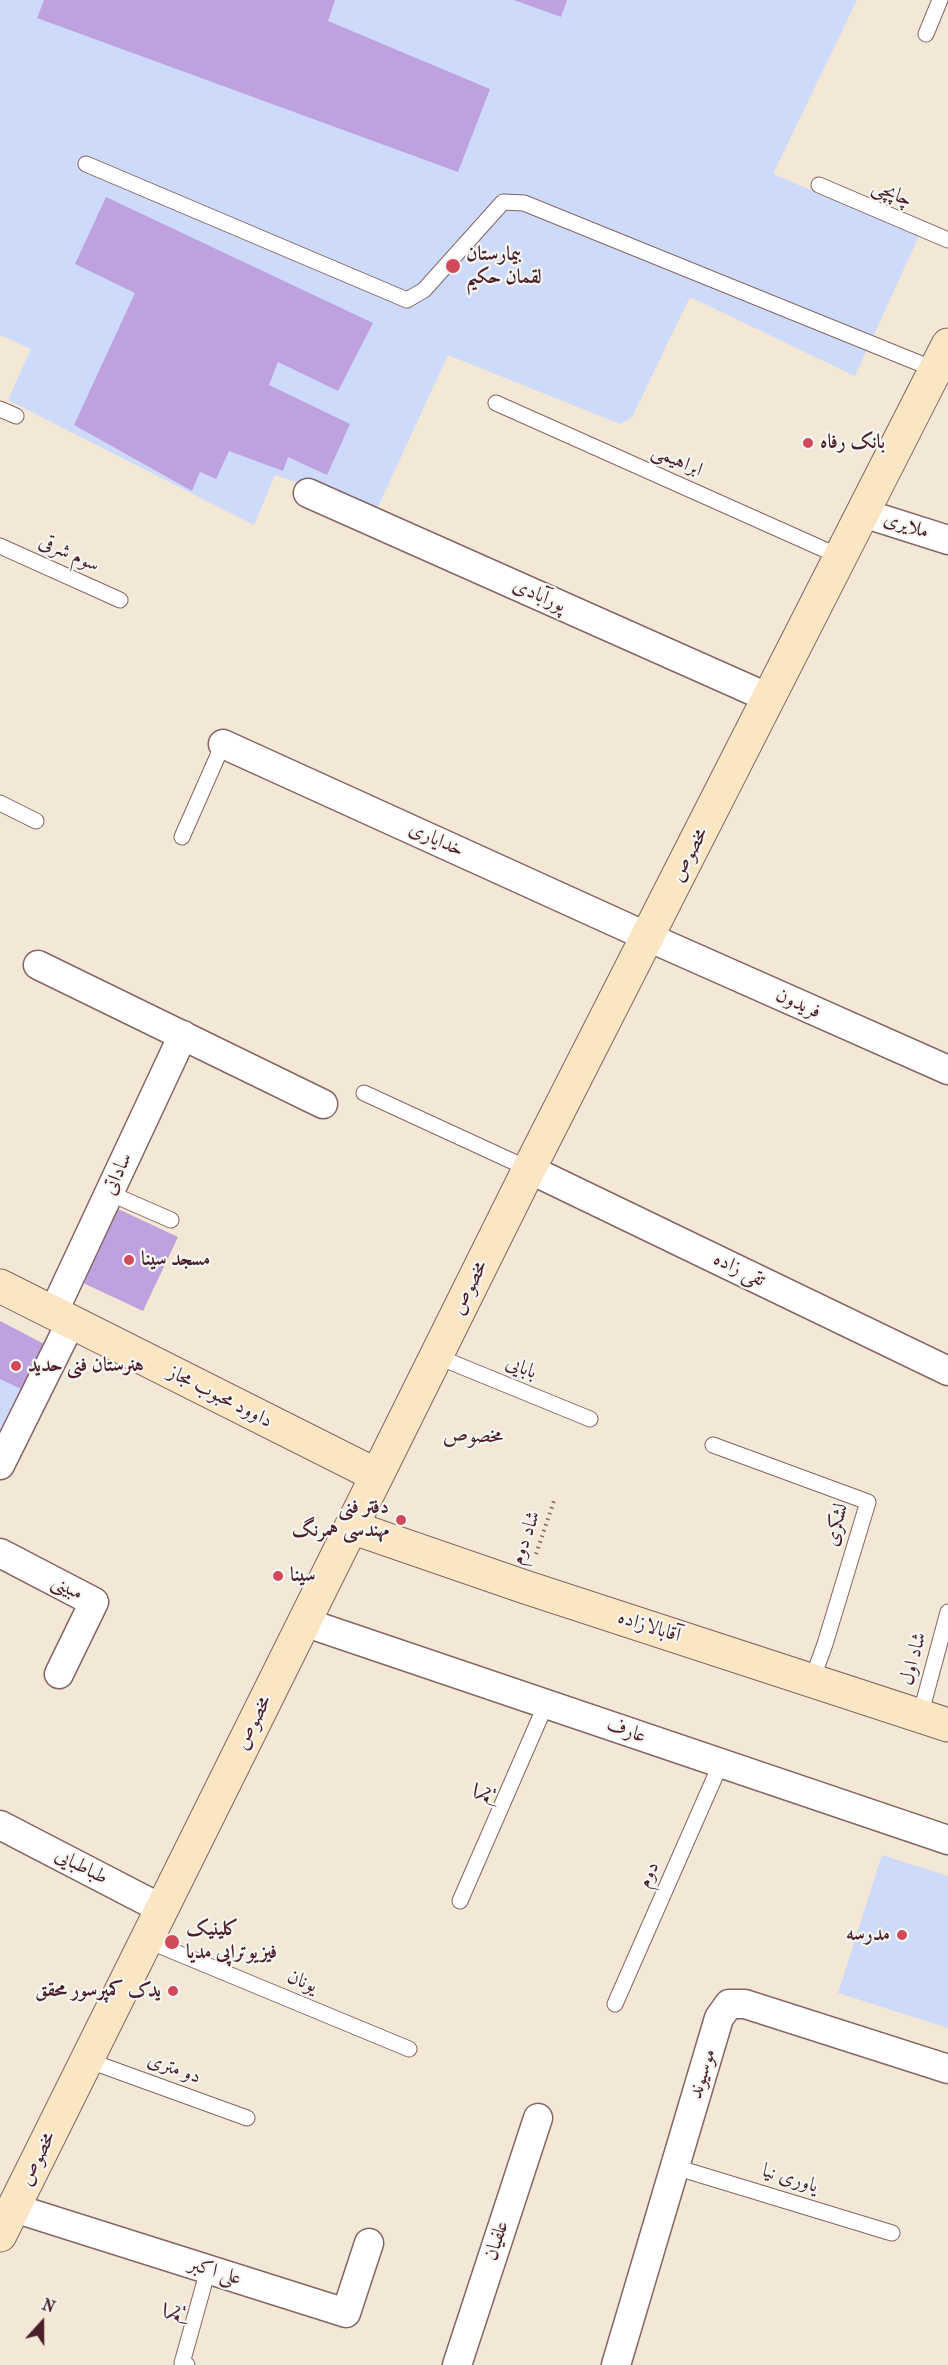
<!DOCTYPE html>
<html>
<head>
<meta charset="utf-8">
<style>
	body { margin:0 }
	#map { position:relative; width:948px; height:2365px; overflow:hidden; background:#f3e7d5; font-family:"IM FELL French Canon",serif }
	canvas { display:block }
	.north { position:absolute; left:12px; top:2293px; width:60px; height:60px; -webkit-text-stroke:4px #f6f6f2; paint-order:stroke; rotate:21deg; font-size:16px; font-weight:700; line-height:24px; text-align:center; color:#4a1f2b }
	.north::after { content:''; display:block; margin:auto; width:21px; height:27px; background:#4a1f2b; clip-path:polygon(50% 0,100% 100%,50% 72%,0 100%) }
</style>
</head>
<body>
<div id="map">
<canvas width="948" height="2365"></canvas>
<div class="north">N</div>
</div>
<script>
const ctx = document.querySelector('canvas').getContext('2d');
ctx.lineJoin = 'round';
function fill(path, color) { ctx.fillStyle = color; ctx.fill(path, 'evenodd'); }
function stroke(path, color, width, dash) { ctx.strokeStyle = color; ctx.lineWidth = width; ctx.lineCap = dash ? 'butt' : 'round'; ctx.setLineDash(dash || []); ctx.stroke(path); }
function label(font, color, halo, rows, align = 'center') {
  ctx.font = font + ' "IM FELL French Canon",Amiri,serif'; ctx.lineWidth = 4.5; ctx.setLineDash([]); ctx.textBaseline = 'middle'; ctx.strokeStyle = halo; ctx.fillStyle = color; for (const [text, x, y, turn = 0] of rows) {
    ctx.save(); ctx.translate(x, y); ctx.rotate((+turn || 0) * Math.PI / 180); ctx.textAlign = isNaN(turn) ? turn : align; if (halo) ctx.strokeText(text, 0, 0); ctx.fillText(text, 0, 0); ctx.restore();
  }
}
fill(new Path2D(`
	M 0,0 L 857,0 L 773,174 L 919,236 L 855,376 L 690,297 L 632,417 L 620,424 L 448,355 L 377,509 L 275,475 L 254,525 L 8,400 L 31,349 L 0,335 Z
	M 0,1321 L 44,1344 L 0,1430 Z
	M 882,1855 L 948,1876 L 948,2028 L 838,1993 Z`), '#cedafa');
fill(new Path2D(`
	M 44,0 L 335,0 L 328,21 L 490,89 L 458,172 L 37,18 Z
	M 514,0 L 567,0 L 561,17 Z
	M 106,197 L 373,323 L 338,391 L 278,362 L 269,385 L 350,424 L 327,475 L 288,457 L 283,471 L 229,451 L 216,479 L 200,472 L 192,491 L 74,425 L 135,293 L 75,264 Z
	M 116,1208 L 178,1237 L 143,1311 L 81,1282 Z
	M 0,1321 L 44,1344 L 21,1389 L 0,1379 Z`), '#bea2e0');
const lane = new Path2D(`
	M 926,34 L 940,0
	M 86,164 L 407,300 L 424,290 L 503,202 L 524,203 L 936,370
	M 819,185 L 948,240
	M 496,403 L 841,557
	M 0,409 L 16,416
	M 0,546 L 120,600
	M 0,803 L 36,821
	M 182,837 L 223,744
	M 364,1093 L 529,1169
	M 109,1193 L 171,1220
	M 436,1356 L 590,1419
	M 713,1445 L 868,1502 L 825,1644 L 812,1680
	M 920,1716 L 948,1612
	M 460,1901 L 546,1704
	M 146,1940 L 409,2049
	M 615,2004 L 721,1763
	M 87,2060 L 247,2118
	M 675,2167 L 892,2233
	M 187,2365 L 182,2363 L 208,2270`);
const street = new Path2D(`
	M 308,493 L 769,698
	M 863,513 L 948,540
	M 223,744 L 648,937 L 948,1070
	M 38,965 L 323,1104
	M 529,1169 L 948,1371
	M 53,1313 L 183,1035
	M 0,1465 L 71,1322
	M 0,1553 L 94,1602 L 59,1674
	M 304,1622 L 948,1840
	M 0,1825 L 162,1909
	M 14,2208 L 346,2313 L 369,2243
	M 457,2365 L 538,2118
	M 616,2365 L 719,2018 L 729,2004 L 745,2004 L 948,2069`);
const secondary = new Path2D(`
	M 0,1286 L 376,1475
	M 351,1527 L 525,1587 L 948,1725
	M 0,2235 L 529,1169 L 948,345`);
stroke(lane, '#856566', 17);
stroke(street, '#856566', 31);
stroke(secondary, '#856566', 35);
stroke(new Path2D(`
	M 536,1554 L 555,1498`), '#856566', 4, [1.5, 4.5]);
stroke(lane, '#fff', 15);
stroke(street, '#fff', 28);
stroke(secondary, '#fbe6c3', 33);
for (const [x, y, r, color] of [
	[453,266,8,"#d1495b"],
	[808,443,6,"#d1495b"],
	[129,1260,6,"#d1495b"],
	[16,1366,6,"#d1495b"],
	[401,1520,6,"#d1495b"],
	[278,1576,6,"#d1495b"],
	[902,1935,6,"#d1495b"],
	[172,1942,8,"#d1495b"],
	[173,1991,6,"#d1495b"]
]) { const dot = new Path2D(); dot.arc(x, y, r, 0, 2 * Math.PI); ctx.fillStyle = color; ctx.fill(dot); stroke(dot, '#f6f6f2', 2); }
label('20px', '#4a1f2b', '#f6f6f2', [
	["چاپچی",892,194,23],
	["ابراهیمی",677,461,24],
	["ملایری",906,526,18],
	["سوم شرقی",69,554,24],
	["پورآبادی",539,596,24],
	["خدایاری",436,840,24],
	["مخصوص",690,855,-63],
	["فریدون",798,1004,24],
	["ساداتی",118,1174,-65],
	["تقی زاده",739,1270,26],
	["مخصوص",470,1288,-64],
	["بابایی",521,1368,22],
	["داوود محبوب مجاز",220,1397,27],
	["لشکری",837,1525,-76],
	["شاد دوم",526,1538,-71],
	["مبینی",67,1588,27],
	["آقابالازاده",649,1627,18],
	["شاد اول",914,1659,-75],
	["مخصوص",254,1723,-64],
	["عارف",626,1731,19],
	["یکم",484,1794,-66],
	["طباطبایی",81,1867,27],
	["دوم",649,1875,-66],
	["یونان",302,1982,22],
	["دو متری",174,2069,20],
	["موسیوند",703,2074,-73],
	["مخصوص",38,2159,-64],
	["یاوری نیا",790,2179,17],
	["علفیان",497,2241,-72],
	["علی اکبر",215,2272,17],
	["یکم",174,2313,-74]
]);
label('bold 20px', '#4a1f2b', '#f6f6f2', [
	["بیمارستان",466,255],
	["لقمان حکیم",466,278],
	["بانک رفاه",820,443],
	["مسجد سینا",141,1260],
	["هنرستان فنی حدید",28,1366],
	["دفتر فنی",389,1508,"right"],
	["مهندسی همرنگ",389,1531,"right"],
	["سینا",290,1576],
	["کلینیک",186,1930],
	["فیزیوتراپی مدیا",186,1953],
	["مدرسه",890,1935,"right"],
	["یدک کمپرسور محقق",161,1991,"right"]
], 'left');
label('21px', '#4a1f2b', '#f6f6f2', [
	["مخصوص",473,1437]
]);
</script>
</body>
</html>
